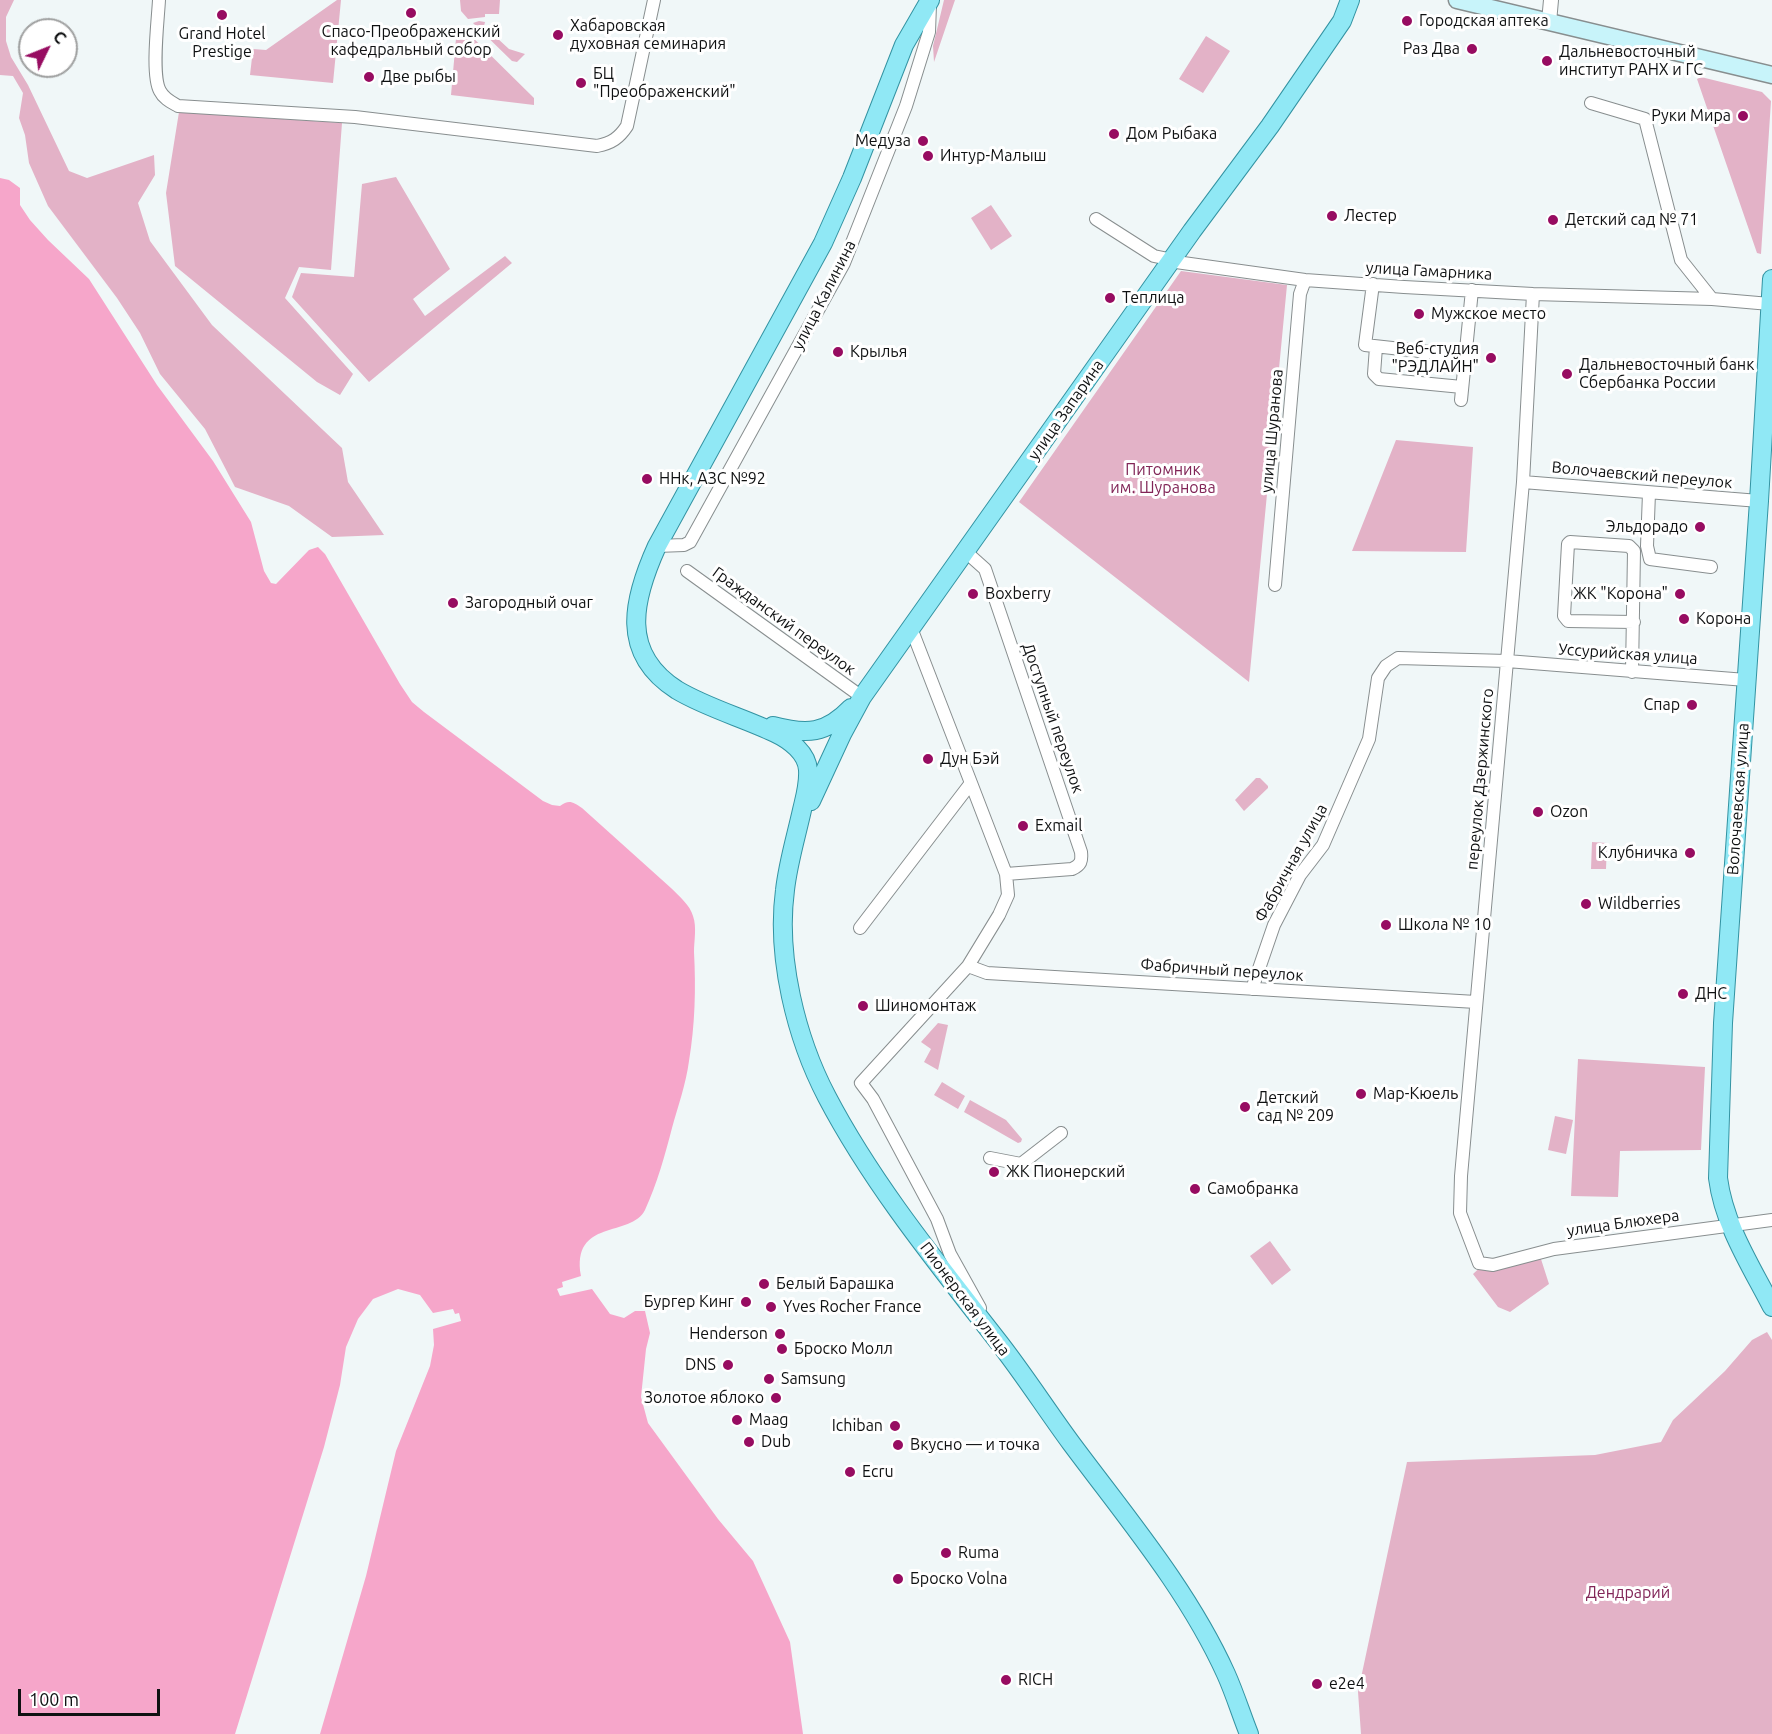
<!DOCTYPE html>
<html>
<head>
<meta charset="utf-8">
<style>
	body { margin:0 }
	#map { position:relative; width:1772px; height:1734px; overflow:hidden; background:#f0f7f8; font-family:Ubuntu,sans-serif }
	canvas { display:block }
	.north { position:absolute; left:18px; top:18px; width:60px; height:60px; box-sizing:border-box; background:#fff; border:2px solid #9fa0a0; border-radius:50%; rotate:47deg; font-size:16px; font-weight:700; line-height:24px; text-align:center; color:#0f1112 }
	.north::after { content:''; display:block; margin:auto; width:21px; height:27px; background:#970c61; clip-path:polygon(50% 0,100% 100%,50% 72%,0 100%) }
	.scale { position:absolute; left:18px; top:1689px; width:142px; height:27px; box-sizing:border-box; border:3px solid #0f1112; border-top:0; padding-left:8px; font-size:18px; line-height:21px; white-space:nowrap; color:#0f1112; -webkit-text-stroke:4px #fff; paint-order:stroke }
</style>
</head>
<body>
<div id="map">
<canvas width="1772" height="1734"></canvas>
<div class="north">С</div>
<div class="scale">100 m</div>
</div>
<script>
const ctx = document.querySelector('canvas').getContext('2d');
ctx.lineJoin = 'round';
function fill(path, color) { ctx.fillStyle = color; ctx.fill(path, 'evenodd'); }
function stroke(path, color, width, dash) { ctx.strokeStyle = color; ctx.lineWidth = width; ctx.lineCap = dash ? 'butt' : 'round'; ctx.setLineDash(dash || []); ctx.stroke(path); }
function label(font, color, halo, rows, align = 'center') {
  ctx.font = font + ' Ubuntu,sans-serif'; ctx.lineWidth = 6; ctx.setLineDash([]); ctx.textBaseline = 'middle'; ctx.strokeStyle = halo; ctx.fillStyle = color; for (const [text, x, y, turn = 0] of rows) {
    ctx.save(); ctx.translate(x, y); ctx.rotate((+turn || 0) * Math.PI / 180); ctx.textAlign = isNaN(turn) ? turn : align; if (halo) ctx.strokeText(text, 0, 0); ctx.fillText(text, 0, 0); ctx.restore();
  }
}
fill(new Path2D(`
	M 0,0 L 14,0 L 6,17 L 6,41 L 11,57 L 28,85 L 69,171 L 87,178 L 154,155 L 155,175 L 138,203 L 150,241 L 212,325 L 342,448 L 348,482 L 384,535 L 332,537 L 289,506 L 235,487 L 205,429 L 160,374 L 140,333 L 117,298 L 48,206 L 29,163 L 25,135 L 19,118 L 23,93 L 13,76 L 0,75 Z
	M 337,0 L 341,0 L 333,83 L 250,75 L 253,49 L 266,50 Z
	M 460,0 L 500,0 L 499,14 L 485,14 L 485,17 L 468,19 L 461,11 Z
	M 944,0 L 955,0 L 934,62 L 933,46 Z
	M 479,21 L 485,22 L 484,26 L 509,49 L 525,54 L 517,62 L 512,61 L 473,23 Z
	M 457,27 L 462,27 L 534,98 L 534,105 L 451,95 Z
	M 1206,36 L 1230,51 L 1203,93 L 1179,79 Z
	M 1701,77 L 1762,92 L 1771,101 L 1761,254 L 1757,253 L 1697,79 Z
	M 179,112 L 342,123 L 331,270 L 299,267 L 285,298 L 353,374 L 340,395 L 317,382 L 175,266 L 166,193 Z
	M 396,177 L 450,269 L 413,299 L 425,316 L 505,256 L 512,263 L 369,382 L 292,297 L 301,273 L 354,277 L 362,184 Z
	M 991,205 L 1012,236 L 991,250 L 971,218 Z
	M 1181,271 L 1287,285 L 1249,682 L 1019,502 Z
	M 1396,440 L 1473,447 L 1466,552 L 1352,551 Z
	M 1256,778 L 1260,778 L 1268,786 L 1268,788 L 1244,811 L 1235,800 Z
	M 1592,842 L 1607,843 L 1606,869 L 1591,869 Z
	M 938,1023 L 948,1025 L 938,1070 L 924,1062 L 931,1049 L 921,1042 Z
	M 1578,1059 L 1705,1067 L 1701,1150 L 1620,1151 L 1618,1197 L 1571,1196 Z
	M 942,1082 L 965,1096 L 958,1109 L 934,1095 Z
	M 970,1100 L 1006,1120 L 1022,1139 L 1021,1142 L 1018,1143 L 964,1112 Z
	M 1555,1116 L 1573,1120 L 1566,1154 L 1548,1150 Z
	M 1270,1241 L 1291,1270 L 1272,1285 L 1250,1256 Z
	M 1540,1256 L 1549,1284 L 1510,1312 L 1498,1307 L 1473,1274 L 1485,1263 Z
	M 1767,1332 L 1772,1340 L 1772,1734 L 1361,1734 L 1358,1692 L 1407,1462 L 1595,1455 L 1661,1442 L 1673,1420 L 1725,1371 L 1752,1340 Z`), '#e3b2c7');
fill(new Path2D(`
	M 0,178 L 9,180 L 20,188 L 20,205 L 30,220 L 48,240 L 89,279 L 157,385 L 213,461 L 251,522 L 264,571 L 271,583 L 276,584 L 309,550 L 318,547 L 325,554 L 400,684 L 412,702 L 424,712 L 543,801 L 552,805 L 560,806 C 569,799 573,802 582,808 L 671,888 C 679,896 690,905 693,916 C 697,927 694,941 694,952 C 696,989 695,1025 689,1061 C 686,1084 678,1106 672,1128 C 665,1155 657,1184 645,1210 C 631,1238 571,1218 581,1276 L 562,1282 L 563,1287 L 557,1289 L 560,1296 L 592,1289 L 610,1314 L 624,1318 L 635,1311 L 645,1311 L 650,1333 L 646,1349 L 641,1397 L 648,1423 L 718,1519 L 753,1561 L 790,1642 L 803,1734 L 320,1734 L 366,1576 L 396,1451 L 430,1366 L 434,1345 L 433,1329 L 461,1321 L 459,1313 L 455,1314 L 453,1309 L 433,1313 L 420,1295 L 398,1289 L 373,1299 L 358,1319 L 346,1347 L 340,1385 L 324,1447 L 235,1734 L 0,1734 Z`), '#f6a6ca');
const minor = new Path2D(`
	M 159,0 C 158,20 151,75 160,91 C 164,99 171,102 178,106 L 355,117 L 597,146 C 612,143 619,138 627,126 L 654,0
	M 1591,103 L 1645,119 L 1681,260 L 1712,299
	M 1096,219 L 1154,256 L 1173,260 L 1176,262 L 1305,280 L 1404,287 L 1533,294 L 1712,299 L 1770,304
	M 1373,284 L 1365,345 L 1465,356
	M 1533,294 L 1523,482 L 1461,1176 L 1460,1213 L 1479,1263 L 1493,1265 L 1554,1249 L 1772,1220
	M 1376,347 L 1374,374 L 1379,379 L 1462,387
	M 1461,400 L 1472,290
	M 1523,482 L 1759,501
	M 1649,493 L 1647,546 L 1650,559 L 1711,567
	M 657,546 L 684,545 L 690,542 L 844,263 L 906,106 L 929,32 L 930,5
	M 966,552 L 985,569 L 1081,852 C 1082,861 1081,865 1072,869 L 1006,874
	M 687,571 L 862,697
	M 1275,585 L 1300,294 L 1305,280
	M 1632,672 L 1634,551 L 1629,546 L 1570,542 L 1568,544 L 1564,616 L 1568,621 L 1634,622
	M 971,783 L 1006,874 L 1008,895 L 999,915 L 968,966 L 861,1083 L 873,1099 L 937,1219 L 950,1254 L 980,1308
	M 860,928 L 971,783 L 911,628
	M 968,966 L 987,973 L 1476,1002
	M 1252,989 L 1274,925 L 1300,875 L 1323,845 L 1369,739 L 1378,678 L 1386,666 L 1398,658 L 1507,661 L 1746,680
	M 990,1158 L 1021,1164 L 1061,1133`);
const tertiary = new Path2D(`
	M 1549,22 L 1551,0`);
const secondary = new Path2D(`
	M 1457,0 L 1772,75`);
const primary = new Path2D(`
	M 930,0 L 904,45 L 852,178 L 823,243 L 657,546 C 633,599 619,653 677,690 C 707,708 744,718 775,733 C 790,740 807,753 808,770 C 809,784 805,797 802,810 C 796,837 788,863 785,890 C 776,957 796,1038 827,1097 C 872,1183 937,1263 997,1340 C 1023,1373 1046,1409 1071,1443 C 1126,1517 1188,1590 1226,1674 C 1235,1694 1241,1714 1249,1734
	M 1772,279 L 1759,501 L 1723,1023 L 1718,1178 C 1724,1225 1751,1266 1772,1307
	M 773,726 C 807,735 826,734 851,708
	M 811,801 L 842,734 L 862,697 L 1192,231 L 1270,126 L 1342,21 L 1350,0`);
stroke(minor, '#888e8f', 14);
stroke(tertiary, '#888e8f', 16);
stroke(secondary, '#888e8f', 19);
stroke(primary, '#3393a2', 20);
stroke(minor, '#fff', 12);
stroke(tertiary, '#fff', 14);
stroke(secondary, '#c8f4fa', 16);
stroke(primary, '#90e8f5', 18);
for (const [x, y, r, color] of [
	[411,13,6,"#970c61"],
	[222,15,6,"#970c61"],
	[1407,21,6,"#970c61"],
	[558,35,6,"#970c61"],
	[1472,49,6,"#970c61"],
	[1547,61,6,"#970c61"],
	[369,77,6,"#970c61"],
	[581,83,6,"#970c61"],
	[1743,116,6,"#970c61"],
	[1114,134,6,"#970c61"],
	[923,141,6,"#970c61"],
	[928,156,6,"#970c61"],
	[1332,216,6,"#970c61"],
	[1553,220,6,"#970c61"],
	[1110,298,6,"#970c61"],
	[1419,314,6,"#970c61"],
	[838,352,6,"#970c61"],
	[1491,358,6,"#970c61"],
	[1567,374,6,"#970c61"],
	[647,479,6,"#970c61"],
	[1700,527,6,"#970c61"],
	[973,594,6,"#970c61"],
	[1680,594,6,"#970c61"],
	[453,603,6,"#970c61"],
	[1684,619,6,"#970c61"],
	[1692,705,6,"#970c61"],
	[928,759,6,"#970c61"],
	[1538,812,6,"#970c61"],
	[1023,826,6,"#970c61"],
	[1690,853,6,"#970c61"],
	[1586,904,6,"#970c61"],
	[1386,925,6,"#970c61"],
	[1683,994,6,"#970c61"],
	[863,1006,6,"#970c61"],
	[1361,1094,6,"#970c61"],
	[1245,1107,6,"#970c61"],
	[994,1172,6,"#970c61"],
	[1195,1189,6,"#970c61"],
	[764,1284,6,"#970c61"],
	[746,1302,6,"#970c61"],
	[771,1307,6,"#970c61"],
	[780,1334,6,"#970c61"],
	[782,1349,6,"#970c61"],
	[728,1365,6,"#970c61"],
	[769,1379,6,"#970c61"],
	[776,1398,6,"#970c61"],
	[737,1420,6,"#970c61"],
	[895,1426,6,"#970c61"],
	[749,1442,6,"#970c61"],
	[898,1445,6,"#970c61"],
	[850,1472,6,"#970c61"],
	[946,1553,6,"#970c61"],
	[898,1579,6,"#970c61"],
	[1006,1680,6,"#970c61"],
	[1317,1684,6,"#970c61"]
]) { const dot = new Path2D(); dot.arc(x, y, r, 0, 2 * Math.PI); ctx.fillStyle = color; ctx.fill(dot); stroke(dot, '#fff', 2); }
label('16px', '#0f1112', '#fff', [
	["Городская аптека",1419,21],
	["Хабаровская",570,26],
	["духовная семинария",570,44],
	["Спасо-Преображенский",411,32,"center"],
	["кафедральный собор",411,50,"center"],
	["Grand Hotel",222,34,"center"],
	["Prestige",222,52,"center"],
	["Раз Два",1460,49,"right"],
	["Дальневосточный",1559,52],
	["институт РАНХ и ГС",1559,70],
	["БЦ",593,74],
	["\"Преображенский\"",593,92],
	["Две рыбы",381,77],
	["Руки Мира",1731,116,"right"],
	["Дом Рыбака",1126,134],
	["Медуза",911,141,"right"],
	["Интур-Малыш",940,156],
	["Лестер",1344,216],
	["Детский сад № 71",1565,220],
	["Теплица",1122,298],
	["Мужское место",1431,314],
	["Веб-студия",1479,349,"right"],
	["\"РЭДЛАЙН\"",1479,367,"right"],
	["Крылья",850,352],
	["Дальневосточный банк",1579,365],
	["Сбербанка России",1579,383],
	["ННк, АЗС №92",659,479],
	["Эльдорадо",1688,527,"right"],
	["Boxberry",985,594],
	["ЖК \"Корона\"",1668,594,"right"],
	["Загородный очаг",465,603],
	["Корона",1696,619],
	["Спар",1680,705,"right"],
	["Дун Бэй",940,759],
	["Ozon",1550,812],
	["Exmail",1035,826],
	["Клубничка",1678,853,"right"],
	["Wildberries",1598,904],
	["Школа № 10",1398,925],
	["ДНС",1695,994],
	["Шиномонтаж",875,1006],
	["Мар-Кюель",1373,1094],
	["Детский",1257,1098],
	["сад № 209",1257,1116],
	["ЖК Пионерский",1006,1172],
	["Самобранка",1207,1189],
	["Белый Барашка",776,1284],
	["Бургер Кинг",734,1302,"right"],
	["Yves Rocher France",783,1307],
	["Henderson",768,1334,"right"],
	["Броско Молл",794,1349],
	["DNS",716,1365,"right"],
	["Samsung",781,1379],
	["Золотое яблоко",764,1398,"right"],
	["Maag",749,1420],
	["Ichiban",883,1426,"right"],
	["Dub",761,1442],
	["Вкусно — и точка",910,1445],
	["Ecru",862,1472],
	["Ruma",958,1553],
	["Броско Volna",910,1579],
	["RICH",1018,1680],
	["е2е4",1329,1684]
], 'left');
label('16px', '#0f1112', '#fff', [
	["улица Гамарника",1429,271,3],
	["улица Калинина",824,295,-63],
	["улица Запарина",1066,410,-55],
	["улица Шуранова",1272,431,-85],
	["Волочаевский переулок",1642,475,5],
	["Гражданский переулок",784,621,36],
	["Уссурийская улица",1628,654,4],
	["Доступный переулок",1053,718,71],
	["переулок Дзержинского",1480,779,-85],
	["Волочаевская улица",1738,799,-86],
	["Фабричная улица",1291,863,-61],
	["Фабричный переулок",1222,970,4],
	["улица Блюхера",1623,1223,-8],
	["Пионерская улица",965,1299,53]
]);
label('16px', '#812557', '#fff', [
	["Питомник",1163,470],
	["им. Шуранова",1163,488],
	["Дендрарий",1628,1593]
]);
</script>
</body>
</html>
